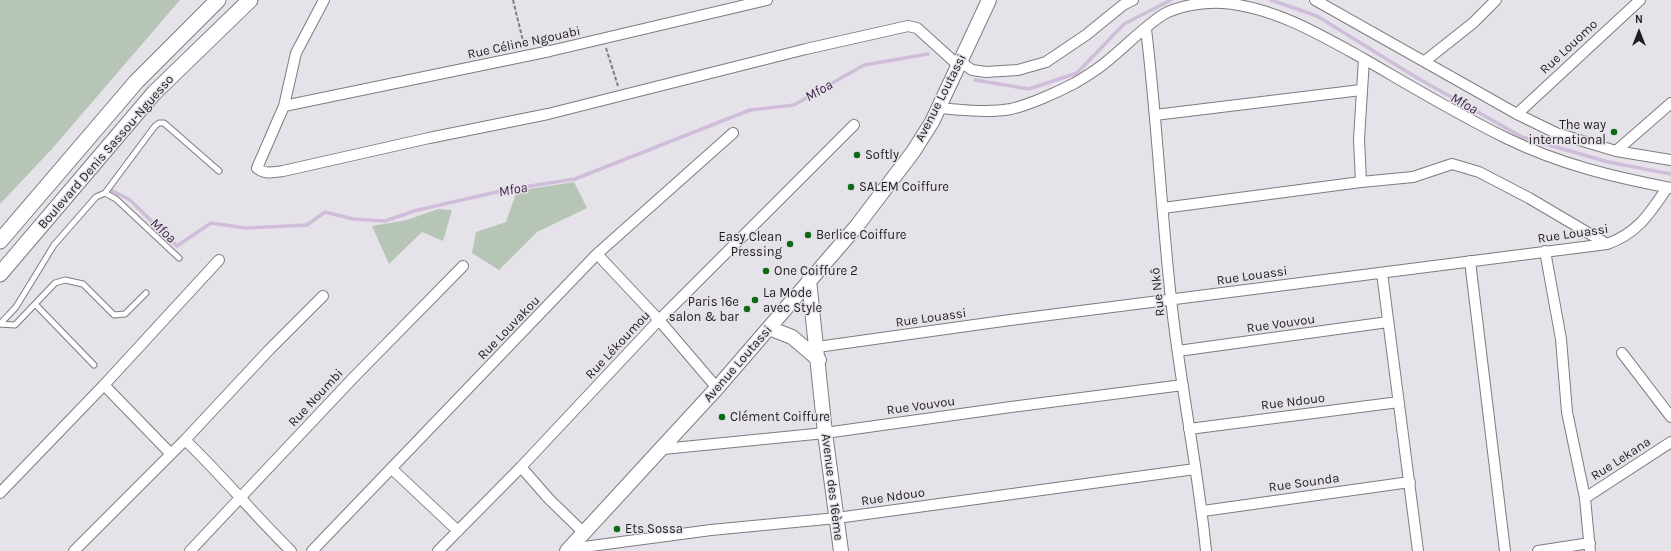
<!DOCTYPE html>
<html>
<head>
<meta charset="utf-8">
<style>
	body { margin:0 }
	#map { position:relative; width:1671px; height:551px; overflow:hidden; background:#e6e2e9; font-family:Karla,sans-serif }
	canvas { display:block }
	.north { position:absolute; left:1619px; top:12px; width:40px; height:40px; -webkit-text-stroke:3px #e6e2e9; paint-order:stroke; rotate:0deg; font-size:11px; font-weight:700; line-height:16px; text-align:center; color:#201e20 }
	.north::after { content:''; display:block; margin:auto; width:14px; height:18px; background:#201e20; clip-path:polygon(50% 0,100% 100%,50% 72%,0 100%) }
</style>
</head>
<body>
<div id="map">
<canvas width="1671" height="551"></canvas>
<div class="north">N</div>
</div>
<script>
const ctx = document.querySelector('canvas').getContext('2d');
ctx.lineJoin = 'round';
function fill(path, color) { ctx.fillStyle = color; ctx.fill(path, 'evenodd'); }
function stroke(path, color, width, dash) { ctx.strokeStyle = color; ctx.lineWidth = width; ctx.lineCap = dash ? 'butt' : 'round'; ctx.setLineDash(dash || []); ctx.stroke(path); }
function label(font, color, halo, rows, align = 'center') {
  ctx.font = font + ' Karla,sans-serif'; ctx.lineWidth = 3; ctx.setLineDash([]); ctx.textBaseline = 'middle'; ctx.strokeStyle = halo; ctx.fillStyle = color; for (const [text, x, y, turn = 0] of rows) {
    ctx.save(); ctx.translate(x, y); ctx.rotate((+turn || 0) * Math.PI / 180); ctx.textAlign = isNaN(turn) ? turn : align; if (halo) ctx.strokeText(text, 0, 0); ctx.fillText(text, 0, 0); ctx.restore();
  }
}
fill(new Path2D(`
	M 0,0 L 180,0 L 51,150 L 0,204 Z
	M 574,182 L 587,208 L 537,232 L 499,270 L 472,253 L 476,232 L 506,222 L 517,191 Z
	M 438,209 L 452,210 L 443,241 L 422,232 L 389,264 L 372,226 L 407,220 Z`), '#b6c5b5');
stroke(new Path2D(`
	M 1271,0 L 1317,16 L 1414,76 L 1522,137 L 1608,162 L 1671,174
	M 975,80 L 1029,89 L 1077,73 L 1124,24 L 1171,0
	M 109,189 L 130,200 L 177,246 L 211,223 L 246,228 L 307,225 L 325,212 L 353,219 L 385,221 L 414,211 L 505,190 L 575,179 L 750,110 L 794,105 L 864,65 L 928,54`), '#d0bdd9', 3.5);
const service = new Path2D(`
	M 105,193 L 155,126 L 159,123 L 164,123 L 219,171
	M 36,305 L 94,365
	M 0,324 L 16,307 L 54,245 L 96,197 L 105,193 L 116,199 L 179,258
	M 0,324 L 15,325 L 55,283 L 65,280 L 83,284 L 114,315 L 125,314 L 146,293`);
const minor = new Path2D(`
	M 324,0 L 296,53 L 284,106 L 257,168 C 265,175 274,172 283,171 L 429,138 L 548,114 L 806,49 L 908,26 L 917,28 L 959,66
	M 1315,0 L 1517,114 L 1556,133 L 1616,151 L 1671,160
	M 1146,29 C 1157,119 1161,209 1171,299 C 1180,384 1198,467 1206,551
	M 1425,61 L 1473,23 L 1496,0
	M 961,62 L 972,70 L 986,72 L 1018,70 L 1046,62 L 1086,35 L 1123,5 L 1133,0
	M 284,106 L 550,51 L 767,0
	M 939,108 C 962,110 988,113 1011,109 C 1029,105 1058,92 1075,83 C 1087,76 1101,67 1111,58 C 1128,44 1145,26 1164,14 C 1181,5 1204,2 1223,3 C 1274,7 1321,35 1364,59 C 1411,86 1457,114 1506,138 C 1559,164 1613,177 1671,188
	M 1517,114 L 1640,0
	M 1155,115 L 1361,90
	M 1616,151 L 1671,103
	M 1361,182 L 1359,139 L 1364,59
	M 1163,208 L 1361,182 L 1413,177 L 1452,164 L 1479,172 L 1529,198 L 1607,244
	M 1545,251 L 1561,339 L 1567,412 L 1585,498 L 1590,551
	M 597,254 L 659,320 L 717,388
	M 1470,261 L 1505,551
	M 1382,273 L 1418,551
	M 810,348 L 1010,320 L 1607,244 C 1638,233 1649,214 1667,188
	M 1178,351 L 1388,322
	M 1622,353 L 1671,417
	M 104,385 L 170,453
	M 1189,429 L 1399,402
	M 185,440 C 222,475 254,515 291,551
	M 663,449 L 825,433 L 1011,407 L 1183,385
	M 521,467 L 549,499 L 584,533
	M 392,469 L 458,531
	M 0,493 L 104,385 L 219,260
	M 1585,498 L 1671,442
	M 1203,511 L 1410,482
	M 569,549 L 711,530 L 837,518 L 1195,469
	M 74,551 L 185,440 L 269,350 L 323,296
	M 190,551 L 354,377 L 463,266
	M 312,551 L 597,254 L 733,133
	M 438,551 L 521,467 L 659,320 L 854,125
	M 1538,551 L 1590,543`);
const secondary = new Path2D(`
	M 809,280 L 825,433 L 841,551
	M 769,328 L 792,337 L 819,360
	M 567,551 L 717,388 L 856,227 L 913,152 L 932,122 L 989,0`);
const primary = new Path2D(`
	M 0,241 L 136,82 L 218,0
	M 0,274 L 154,93 L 250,0`);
stroke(service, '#7f7b81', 7);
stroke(minor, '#7f7b81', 12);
stroke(secondary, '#7f7b81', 16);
stroke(primary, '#7f7b81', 17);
stroke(new Path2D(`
	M 513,0 L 524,45
	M 606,48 L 618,86`), '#817e82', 2, [4, 2]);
stroke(service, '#fff', 5);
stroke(minor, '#fff', 10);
stroke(secondary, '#fff', 14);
stroke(primary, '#fff', 15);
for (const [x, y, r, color] of [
	[1614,132,4,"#0d6a14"],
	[857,155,4,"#0d6a14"],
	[851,187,4,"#0d6a14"],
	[808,235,4,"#0d6a14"],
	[790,244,4,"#0d6a14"],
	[766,271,4,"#0d6a14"],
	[755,300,4,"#0d6a14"],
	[747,309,4,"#0d6a14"],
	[722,417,4,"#0d6a14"],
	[617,529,4,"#0d6a14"]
]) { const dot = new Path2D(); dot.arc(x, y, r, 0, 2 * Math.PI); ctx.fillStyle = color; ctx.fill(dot); stroke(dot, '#e6e2e9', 1.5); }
label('13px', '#201e20', '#e6e2e9', [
	["Rue Céline Ngouabi",524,43,-12],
	["Rue Louomo",1569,47,-43],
	["Avenue Loutassi",941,98,-63],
	["Boulevard Denis Sassou-Nguesso",106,152,-49],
	["Rue Louassi",1573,234,-8],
	["Rue Louassi",1252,276,-8],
	["Rue Nkô",1158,292,-96],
	["Rue Louassi",931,318,-8],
	["Rue Vouvou",1281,324,-8],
	["Rue Louvakou",509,328,-46],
	["Rue Lékoumou",618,345,-47],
	["Avenue Loutassi",738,364,-49],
	["Rue Noumbi",316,398,-47],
	["Rue Ndouo",1293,402,-7],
	["Rue Vouvou",921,406,-8],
	["Rue Lekana",1621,459,-33],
	["Rue Sounda",1304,483,-8],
	["Avenue des 16ème",832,487,83],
	["Rue Ndouo",893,497,-8]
]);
label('13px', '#201e20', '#e6e2e9', [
	["The way",1606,125,"right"],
	["international",1606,140,"right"],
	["Softly",865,155],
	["SALEM Coiffure",859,187],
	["Berlice Coiffure",816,235],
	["Easy Clean",782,237,"right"],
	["Pressing",782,252,"right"],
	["One Coiffure 2",774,271],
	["La Mode",763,293],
	["avec Style",763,308],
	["Paris 16e",739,302,"right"],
	["salon & bar",739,317,"right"],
	["Clément Coiffure",730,417],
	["Ets Sossa",625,529]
], 'left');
label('italic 14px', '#40254c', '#e6e2e9', [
	["Mfoa",819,91,-30],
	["Mfoa",1464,104,29],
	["Mfoa",513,190,-10],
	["Mfoa",163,231,42]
]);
</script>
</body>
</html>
